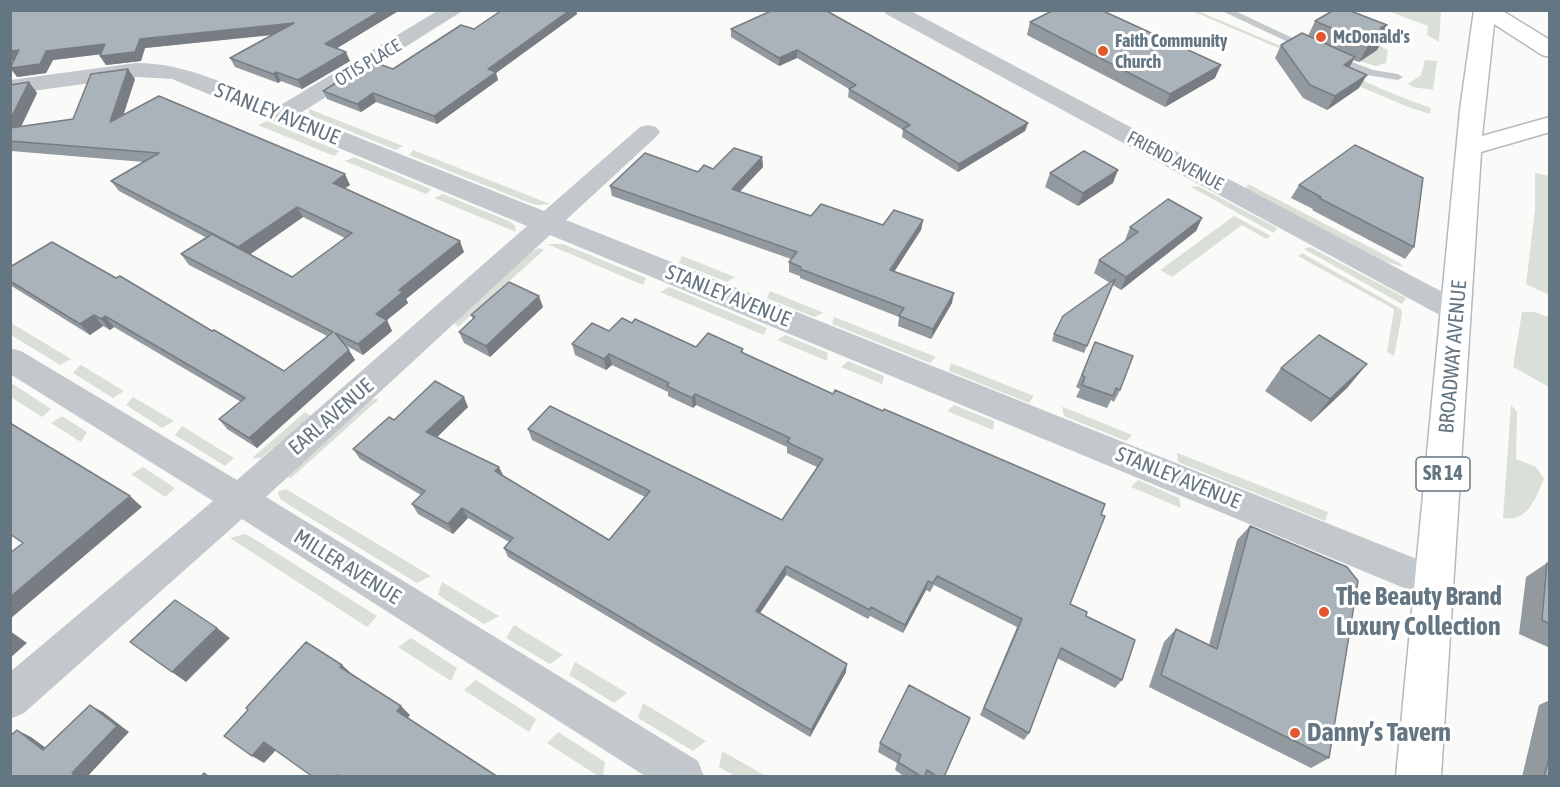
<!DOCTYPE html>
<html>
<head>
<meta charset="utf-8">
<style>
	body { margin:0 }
	#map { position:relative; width:1560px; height:787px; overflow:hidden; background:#fafaf8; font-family:"Asap Condensed",sans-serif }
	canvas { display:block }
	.frame { position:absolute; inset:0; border:12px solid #657683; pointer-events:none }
</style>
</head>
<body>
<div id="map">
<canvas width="1560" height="787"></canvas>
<div class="frame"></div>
</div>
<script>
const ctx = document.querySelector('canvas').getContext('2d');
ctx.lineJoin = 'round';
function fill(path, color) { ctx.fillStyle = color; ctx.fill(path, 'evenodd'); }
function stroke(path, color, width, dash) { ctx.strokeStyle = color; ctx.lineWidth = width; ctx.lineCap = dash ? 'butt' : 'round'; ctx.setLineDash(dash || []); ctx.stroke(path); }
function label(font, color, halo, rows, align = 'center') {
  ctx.font = font + ' "Asap Condensed",sans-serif'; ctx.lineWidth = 6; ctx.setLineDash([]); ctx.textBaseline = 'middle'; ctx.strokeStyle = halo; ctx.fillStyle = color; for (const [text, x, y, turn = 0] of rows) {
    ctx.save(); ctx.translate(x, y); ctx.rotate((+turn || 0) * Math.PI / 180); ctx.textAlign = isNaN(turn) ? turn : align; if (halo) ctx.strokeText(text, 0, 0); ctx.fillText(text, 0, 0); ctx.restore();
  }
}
fill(new Path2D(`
	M 1192,11 L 1198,11 L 1401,97 L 1431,108 L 1430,114 L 1408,107 L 1333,75 L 1332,71 Z
	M 1388,11 L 1441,11 L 1439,42 L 1427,35 L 1428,26 Z
	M 1378,45 L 1388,50 L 1386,63 L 1376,66 L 1356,60 Z
	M 1425,60 L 1437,61 L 1433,90 L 1413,87 L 1408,84 L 1421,75 Z
	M 309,109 L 403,146 L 396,150 L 312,116 L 309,113 Z
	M 267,121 L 339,151 L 334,156 L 258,125 Z
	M 413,150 L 550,204 L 537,205 L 527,202 L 409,155 Z
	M 354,157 L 431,189 L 426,194 L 345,161 Z
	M 1535,173 L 1549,176 L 1549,295 L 1526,284 L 1535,210 Z
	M 1248,184 L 1400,263 L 1403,267 L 1384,261 L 1246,189 Z
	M 1198,186 L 1277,228 L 1274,233 L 1191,187 Z
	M 443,194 L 511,222 L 515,226 L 516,232 L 434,198 Z
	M 1234,216 L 1271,236 L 1266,239 L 1242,225 L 1172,277 L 1160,270 Z
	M 547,244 L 563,244 L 646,278 L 643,285 Z
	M 1310,247 L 1406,298 L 1402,304 L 1304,249 Z
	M 539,248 L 544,250 L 458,327 L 453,322 L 531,252 Z
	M 1302,253 L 1401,309 L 1402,314 L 1394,356 L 1387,352 L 1394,309 L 1298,256 Z
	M 682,256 L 735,277 L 727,282 L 679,263 Z
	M 669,287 L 767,328 L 764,335 L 660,292 Z
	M 770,291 L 824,313 L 814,317 L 767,298 Z
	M 1522,312 L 1535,312 L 1549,317 L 1549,387 L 1513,367 Z
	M 834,317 L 936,357 L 930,363 L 832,324 Z
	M 11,323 L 71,359 L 60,365 L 11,335 Z
	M 785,335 L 828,353 L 827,361 L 777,340 Z
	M 848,361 L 884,376 L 882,384 L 841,367 Z
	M 951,363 L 1034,396 L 1029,403 L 949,371 Z
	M 80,365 L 81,365 L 124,391 L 113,398 L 73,373 Z
	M 13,384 L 51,409 L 42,417 L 11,397 L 11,386 Z
	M 133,397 L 174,421 L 162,428 L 126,405 Z
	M 372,399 L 379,399 L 290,479 L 288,476 Z
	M 954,405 L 994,421 L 993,430 L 947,411 Z
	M 1511,405 L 1517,412 L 1516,459 L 1536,467 L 1544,479 C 1535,498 1529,522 1503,518 Z
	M 1062,407 L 1063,407 L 1132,435 L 1126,441 L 1064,416 Z
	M 305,412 L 311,416 L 261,458 L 252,458 Z
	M 62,416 L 87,432 L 81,442 L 51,423 Z
	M 182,426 L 234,458 L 225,466 L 175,435 Z
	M 1177,453 L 1328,512 L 1325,521 L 1178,462 Z
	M 143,467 L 175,488 L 165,497 L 131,474 Z
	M 1138,480 L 1179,498 L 1181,508 L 1131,487 Z
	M 286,489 L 431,576 L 417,583 L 281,500 L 278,494 L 279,491 Z
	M 245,534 L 251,537 L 377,616 L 367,627 L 230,538 Z
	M 442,582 L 499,616 L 484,624 L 438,595 Z
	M 514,625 L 563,655 L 550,664 L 506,638 Z
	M 411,638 L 457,668 L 451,681 L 398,647 Z
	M 575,662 L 627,693 L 614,703 L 569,675 Z
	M 476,680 L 536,719 L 529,732 L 464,690 Z
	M 643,703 L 706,741 L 693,751 L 638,718 Z
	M 558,732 L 605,762 L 603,776 L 598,776 L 547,743 Z
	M 722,751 L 766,776 L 735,776 L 719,767 Z`), '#dadfd7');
const primary = new Path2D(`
	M 1474,10 L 1501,10 L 1550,40 L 1550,57 L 1542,55 L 1494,24 L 1482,136 L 1550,117 L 1550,132 L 1481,152 L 1441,776 L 1396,776 L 1460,110 Z`);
stroke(primary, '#b5babe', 3);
fill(new Path2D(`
	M 1220,10 L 1233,10 L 1314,48 L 1305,50 Z
	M 1331,54 L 1373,70 L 1398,74 L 1403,77 L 1398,80 L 1367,75 L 1327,59 L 1327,55 Z`), '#c3c8cc');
fill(new Path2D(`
	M 439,10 L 464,10 L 299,114 L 544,211 L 640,127 L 648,125 L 656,127 L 660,132 L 656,137 L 566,220 L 1447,571 L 1453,583 L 1447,595 L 1434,600 L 1421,595 L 550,235 L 266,497 L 698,761 L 704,776 L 645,776 L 242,519 L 24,713 L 10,719 L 10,672 L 213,501 L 10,374 L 10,348 L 21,351 L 237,480 L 527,226 L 172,79 L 136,77 L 10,94 L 10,80 L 136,63 C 187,63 232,87 279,106 Z
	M 883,10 L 909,10 L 1467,305 L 1472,312 L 1467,319 L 1457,322 L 1447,319 L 886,14 Z`), '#c3c8cc');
fill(primary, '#fff');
fill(new Path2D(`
	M 400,10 L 337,48 L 350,61 L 302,89 L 281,81 L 278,83 L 235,67 L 230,58 L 273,35 L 145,48 L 141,61 L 106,65 L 100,56 L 101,54 L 53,60 L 46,73 L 17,77 L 14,61 L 10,61 Z
	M 502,10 L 576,10 L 577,14 L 496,73 L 498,80 L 437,124 L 376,102 L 361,112 L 327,99 L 323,91 L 393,69 L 474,29 Z
	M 1315,21 L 1384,30 L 1388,31 L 1377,50 L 1359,62 L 1353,60 L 1349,67 L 1359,88 L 1327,110 L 1303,98 L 1275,58 L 1281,45 L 1308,36 Z
	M 1030,22 L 1215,78 L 1165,107 L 1027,35 Z
	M 731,29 L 1028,123 L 1025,131 L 958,172 L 902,137 L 903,130 L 848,97 L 849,89 L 797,58 L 779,66 L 731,37 Z
	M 135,79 L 123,115 L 350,185 L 345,188 L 464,252 L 406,299 L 408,303 L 387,320 L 392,331 L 363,355 L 345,345 L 355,360 L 257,448 L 227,429 L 219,419 L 241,402 L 114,327 L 110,330 L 103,326 L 90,335 L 10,285 L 10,267 L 212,331 L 284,371 L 327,336 L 189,265 L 181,254 L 207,238 L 119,191 L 111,181 L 144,162 L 11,151 L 10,150 L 10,85 L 29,82 L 37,93 L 21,127 L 73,119 ZM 303,217 L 345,238 L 292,277 L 250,254 Z
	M 762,157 L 763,167 L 739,191 L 811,216 L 883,225 L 923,220 L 921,230 L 894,271 L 952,303 L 931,339 L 898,326 L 899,317 L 800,278 L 800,276 L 789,272 L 789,262 L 791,259 L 612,196 L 610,186 L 698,172 Z
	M 1050,173 L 1113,183 L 1078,206 L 1045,187 Z
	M 1299,185 L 1414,247 L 1405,259 L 1312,210 L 1313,209 L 1291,198 Z
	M 1202,218 L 1196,231 L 1121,290 L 1113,285 L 1084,353 L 1052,341 L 1054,334 L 1110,283 L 1094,273 L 1099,260 L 1126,241 L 1125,240 L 1130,227 Z
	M 543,307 L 490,357 L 464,343 L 459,332 L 473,319 L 471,315 Z
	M 632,323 L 696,347 L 743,349 L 743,354 L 1086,616 L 1122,680 L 1115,688 L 1057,658 L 1029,733 L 1024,740 L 980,715 L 1017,627 L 934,585 L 930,592 L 926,590 L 903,633 L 870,616 L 868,619 L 786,575 L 760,613 L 846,672 L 810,737 L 508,557 L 504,548 L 509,542 L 468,518 L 453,534 L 418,514 L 412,504 L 421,495 L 360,459 L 353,449 L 394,420 L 468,407 L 437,437 L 499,467 L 503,476 L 609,540 L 645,497 L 532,440 L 528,429 L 782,520 L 817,467 L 787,453 L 787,447 L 696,405 L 693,408 L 668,396 L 668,392 L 612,365 L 606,370 L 575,355 L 572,344 Z
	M 1095,342 L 1120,390 L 1114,402 L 1111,400 L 1107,408 L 1076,397 L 1080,389 L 1076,387 Z
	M 1281,368 L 1348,387 L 1311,422 L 1265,391 Z
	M 1250,526 L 1329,758 L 1311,768 L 1149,687 L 1164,642 L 1176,629 L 1209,645 L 1237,540 Z
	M 1547,563 L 1550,564 L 1550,648 L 1519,634 L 1526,577 Z
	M 1550,700 L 1550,777 L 1522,777 L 1539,705 Z
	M 880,743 L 944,777 L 905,777 L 895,770 L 897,763 L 878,752 Z`), '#929a9f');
fill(new Path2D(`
	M 382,10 L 400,10 L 329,53 L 325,44 Z
	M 570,10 L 576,10 L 577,14 L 496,73 L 498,80 L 437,124 L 434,116 L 488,69 Z
	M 294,23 L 298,32 L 145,48 L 141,61 L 106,65 L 100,56 L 140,39 Z
	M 1387,25 L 1380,36 L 1388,31 L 1377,50 L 1359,62 L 1369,44 L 1380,28 Z
	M 105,44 L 111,53 L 53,60 L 46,73 L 17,77 L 10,68 L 46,51 Z
	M 19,50 L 26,59 L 10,61 L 10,51 Z
	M 797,50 L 797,58 L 779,66 L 779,58 Z
	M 346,52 L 350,61 L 302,89 L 298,80 Z
	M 1355,57 L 1348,70 L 1344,65 Z
	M 1221,65 L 1215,78 L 1165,107 L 1170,94 Z
	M 128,69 L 135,79 L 118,132 L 110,122 Z
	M 276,72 L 281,81 L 278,83 L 273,74 Z
	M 1367,75 L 1359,88 L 1327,110 L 1335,96 Z
	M 29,82 L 37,93 L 15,139 L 10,134 L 10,120 Z
	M 373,93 L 376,102 L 361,112 L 357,104 Z
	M 1028,123 L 1025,131 L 958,172 L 959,164 Z
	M 762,157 L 763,167 L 733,199 L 732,189 Z
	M 1118,170 L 1113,183 L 1078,206 L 1083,193 Z
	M 345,174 L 350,185 L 338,193 L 333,183 Z
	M 297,207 L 303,217 L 245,258 L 238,247 Z
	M 1202,218 L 1196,231 L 1121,290 L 1126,277 Z
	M 923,220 L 921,230 L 889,280 L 890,270 Z
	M 460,241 L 464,252 L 406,299 L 408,303 L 387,320 L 392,331 L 363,355 L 358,344 L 376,314 L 399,290 Z
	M 954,293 L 952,303 L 931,339 L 933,329 Z
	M 539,296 L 543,307 L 490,357 L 486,346 Z
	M 94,315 L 103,326 L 90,335 L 80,324 Z
	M 105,316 L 114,327 L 110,330 L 101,319 Z
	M 349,350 L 355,360 L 257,448 L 249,438 Z
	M 609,354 L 612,365 L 606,370 L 604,359 Z
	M 1367,364 L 1348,387 L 1311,422 L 1330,399 Z
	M 695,394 L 696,405 L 693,408 L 692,398 Z
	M 464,397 L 468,407 L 432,442 L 426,432 Z
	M 499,467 L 504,477 L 495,471 Z
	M 130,496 L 142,507 L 10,619 L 10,597 Z
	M 462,508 L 468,518 L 453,534 L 448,524 Z
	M 786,566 L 786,575 L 756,619 L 756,611 Z
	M 928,581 L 926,590 L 903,633 L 905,625 Z
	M 217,628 L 230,638 L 186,682 L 172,672 Z
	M 10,631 L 27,643 L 10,658 Z
	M 847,664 L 846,672 L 810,737 L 811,730 Z
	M 342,665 L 352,674 L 340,667 Z
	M 90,705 L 103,712 L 129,732 L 87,777 L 72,777 L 72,773 Z
	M 401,706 L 410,715 L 406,720 L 397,711 Z
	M 17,730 L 31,737 L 57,756 L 43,750 Z
	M 264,742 L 276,750 L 264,763 L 252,756 Z`), '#777d82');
const building = new Path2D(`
	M 10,10 L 382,10 L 325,44 L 346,52 L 298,80 L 276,72 L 273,74 L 230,58 L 294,23 L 140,39 L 135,52 L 100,56 L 105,44 L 46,51 L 40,64 L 10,68 L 19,50 L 10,51 Z
	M 502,10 L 570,10 L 488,69 L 496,72 L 434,116 L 373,93 L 357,104 L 323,91 L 371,61 L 393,69 L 461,25 L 474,29 Z
	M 773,10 L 825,10 L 1028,123 L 959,164 L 903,129 L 910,125 L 849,89 L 856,85 L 797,50 L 779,58 L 731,29 Z
	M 1054,10 L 1101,10 L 1221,65 L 1170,94 L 1030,22 Z
	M 1334,10 L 1348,10 L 1387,25 L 1380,28 L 1388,31 L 1369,44 L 1315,21 Z
	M 1302,33 L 1355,57 L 1344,65 L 1367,75 L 1335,96 L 1310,85 L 1281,45 Z
	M 128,69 L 110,122 L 159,96 L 345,174 L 333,183 L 460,241 L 399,290 L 403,292 L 376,314 L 387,320 L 358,344 L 335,333 L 349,350 L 249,438 L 219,419 L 245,398 L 105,316 L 101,319 L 94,315 L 80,324 L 10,281 L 10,267 L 52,242 L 116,278 L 120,276 L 212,331 L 214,330 L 284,371 L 333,332 L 181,254 L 212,234 L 292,277 L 352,233 L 297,207 L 238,247 L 111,181 L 159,153 L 10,141 L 10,128 L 73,119 L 91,74 Z
	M 29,82 L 10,120 L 10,85 Z
	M 1355,145 L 1423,178 L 1414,247 L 1319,198 L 1321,197 L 1299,185 Z
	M 734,148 L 762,157 L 732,189 L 811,216 L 821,204 L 883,225 L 894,210 L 923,220 L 890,270 L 954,293 L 933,329 L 899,316 L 904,308 L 800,269 L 801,267 L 789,262 L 797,252 L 610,186 L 645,153 L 698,172 L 704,165 L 713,169 Z
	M 1084,151 L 1118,170 L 1083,193 L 1050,173 Z
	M 1168,199 L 1202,218 L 1126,277 L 1099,260 L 1138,232 L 1130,227 Z
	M 1115,279 L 1087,346 L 1054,334 L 1063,316 Z
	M 509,282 L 539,296 L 486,346 L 459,332 L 475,317 L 471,315 Z
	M 622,318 L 632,323 L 635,319 L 696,347 L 708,333 L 743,349 L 741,352 L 833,394 L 835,390 L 883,411 L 884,409 L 1105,504 L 1101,515 L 1105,516 L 1070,604 L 1087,612 L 1086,616 L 1135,640 L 1122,680 L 1061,648 L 1029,733 L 984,708 L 1022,619 L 937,576 L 933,583 L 928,581 L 905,625 L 871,607 L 870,610 L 786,566 L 756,611 L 847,664 L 811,730 L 504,548 L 513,538 L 462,508 L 448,524 L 412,504 L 425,491 L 353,449 L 389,417 L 394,420 L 435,381 L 464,397 L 426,432 L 499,467 L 495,471 L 609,540 L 650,491 L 528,429 L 550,406 L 782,520 L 823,459 L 787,442 L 790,438 L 695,394 L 692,398 L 667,386 L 669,383 L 609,354 L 604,359 L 572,344 L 592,323 L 609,331 Z
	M 1319,335 L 1367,364 L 1330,399 L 1281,368 Z
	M 1095,342 L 1133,356 L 1120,390 L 1116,388 L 1113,396 L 1082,385 L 1085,377 L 1082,375 Z
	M 10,423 L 130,496 L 10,597 L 10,553 L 23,543 L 10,534 Z
	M 1250,526 L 1347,567 L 1358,581 L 1329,758 L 1161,675 L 1176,629 L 1217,649 Z
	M 1547,563 L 1550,564 L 1550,624 L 1542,620 Z
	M 175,600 L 217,628 L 172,672 L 130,642 Z
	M 306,642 L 342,665 L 340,667 L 401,706 L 397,711 L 498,777 L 340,777 L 337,775 L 336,777 L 313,777 L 264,742 L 252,756 L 224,736 L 248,710 L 246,708 Z
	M 909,685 L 970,718 L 944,777 L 938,777 L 927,770 L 924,777 L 922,777 L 898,762 L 901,755 L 880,743 Z
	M 90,705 L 117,726 L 72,773 L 74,775 L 72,777 L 10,777 L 10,736 L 17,730 L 43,750 Z
	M 1550,754 L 1550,777 L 1544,777 Z
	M 204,773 L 209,777 L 201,777 Z`);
fill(building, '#aab3b9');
stroke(building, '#777d82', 1.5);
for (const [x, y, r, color] of [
	[1321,37,6,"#e4572e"],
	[1103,51,6,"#e4572e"],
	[1324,612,6,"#e4572e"],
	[1295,733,6,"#e4572e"]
]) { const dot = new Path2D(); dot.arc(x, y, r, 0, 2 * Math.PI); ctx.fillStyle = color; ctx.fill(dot); stroke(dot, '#fff', 2); }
label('bold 18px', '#657683', '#fff', [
	["McDonald's",1333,37],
	["Faith Community",1115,41],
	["Church",1115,62]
], 'left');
label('18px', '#657683', '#fff', [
	["OTIS PLACE",368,63,-31],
	["FRIEND AVENUE",1175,161,28]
]);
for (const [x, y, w] of [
	[1443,474,54]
]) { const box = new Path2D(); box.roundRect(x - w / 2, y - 17, w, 34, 4.5); ctx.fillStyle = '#fff'; ctx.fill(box); stroke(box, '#657683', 1.5); }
label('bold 20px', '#657683', null, [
	["SR 14",1443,474]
]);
label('21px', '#657683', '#fff', [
	["STANLEY AVENUE",277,114,22],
	["STANLEY AVENUE",728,296,22],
	["BROADWAY AVENUE",1453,357,-85],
	["EARL AVENUE",331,417,-41],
	["STANLEY AVENUE",1178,478,22],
	["MILLER AVENUE",347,567,32]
]);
label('bold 26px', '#657683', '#fff', [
	["The Beauty Brand",1336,597],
	["Luxury Collection",1336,627],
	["Danny’s Tavern",1307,733]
], 'left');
</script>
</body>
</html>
